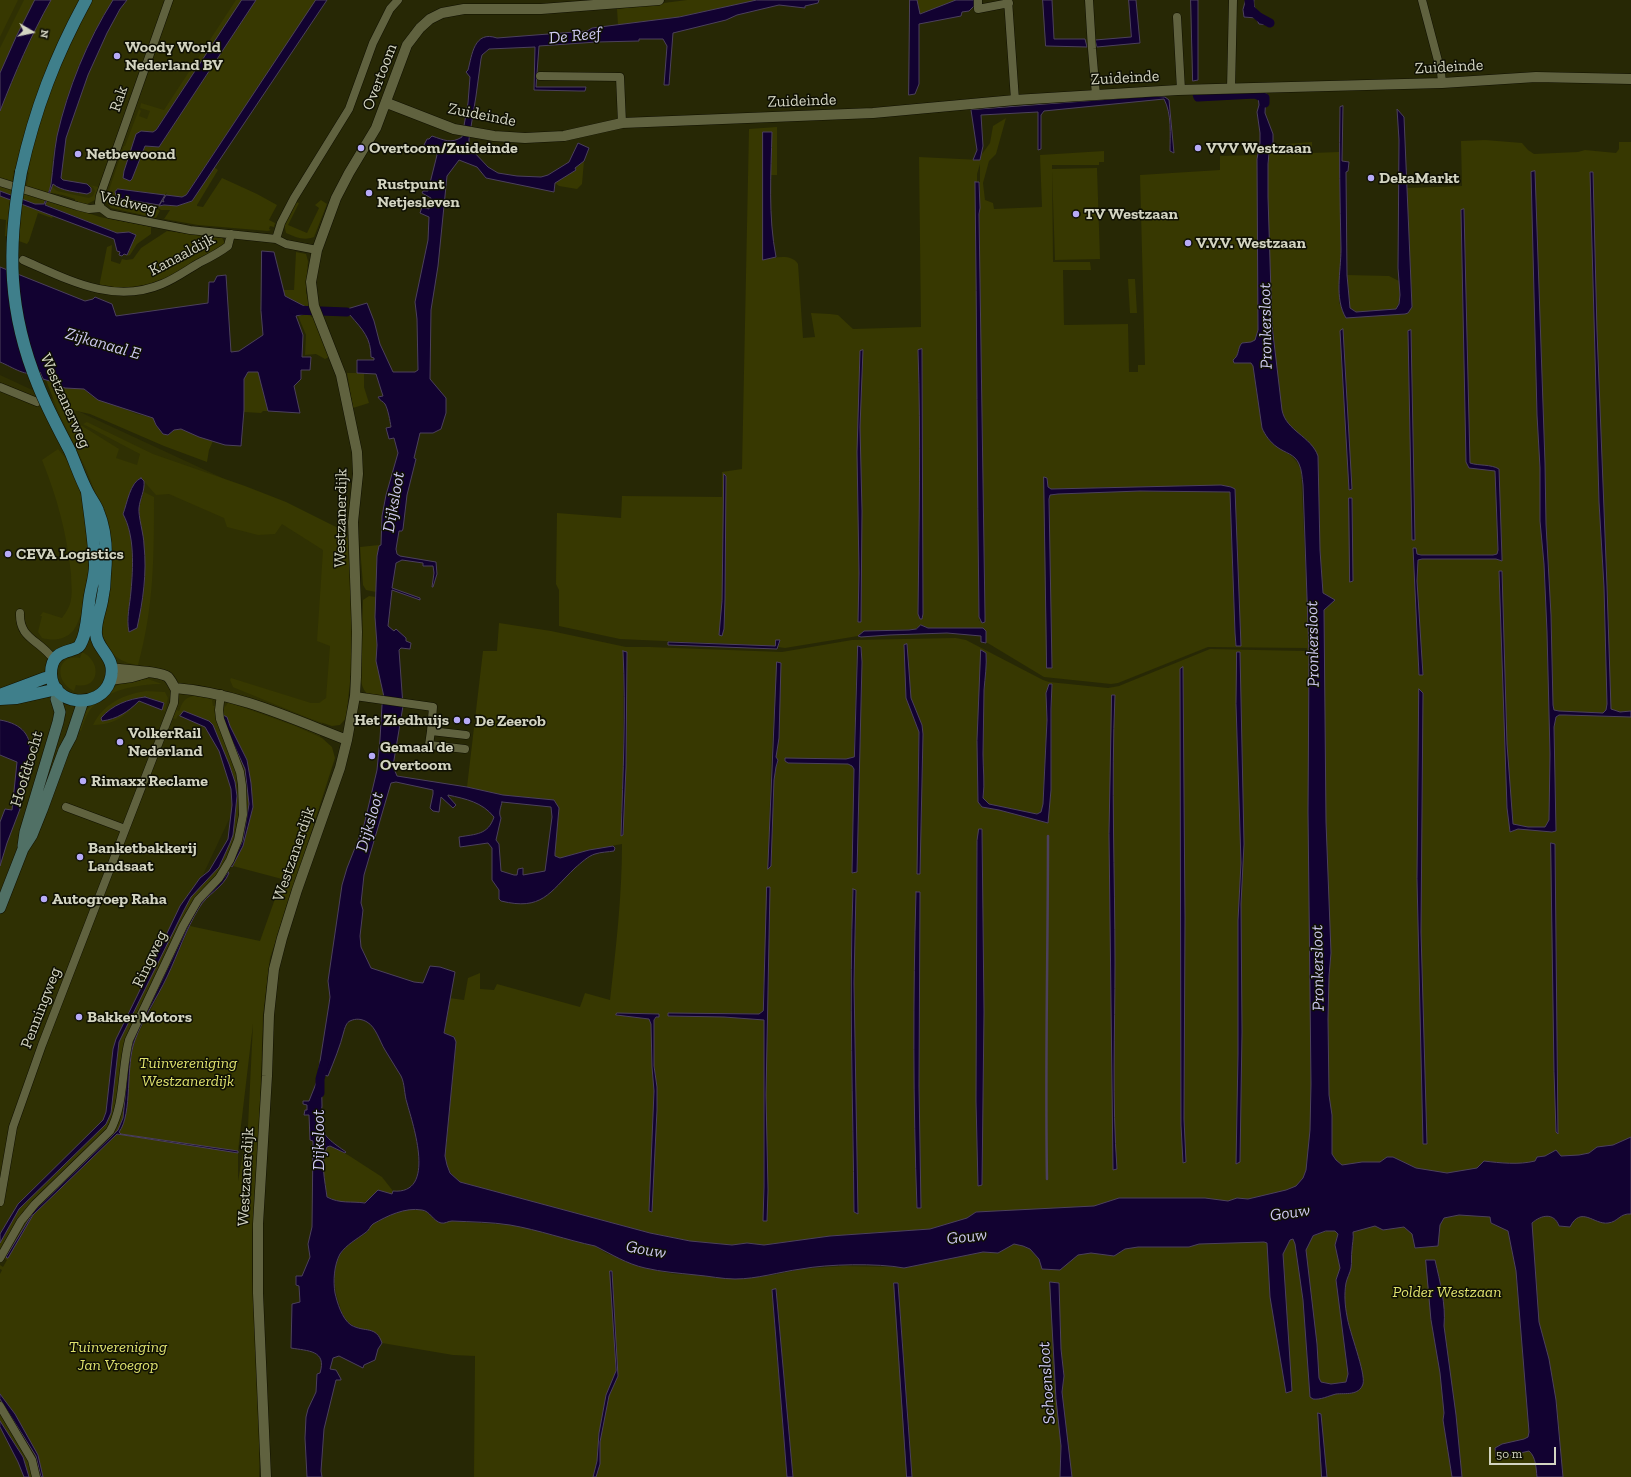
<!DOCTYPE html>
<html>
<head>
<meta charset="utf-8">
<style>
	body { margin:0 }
	#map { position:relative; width:1631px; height:1477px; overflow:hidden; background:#272805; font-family:"Zilla Slab",serif }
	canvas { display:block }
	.north { position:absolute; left:12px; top:12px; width:40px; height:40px; -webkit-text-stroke:3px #0f1004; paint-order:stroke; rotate:99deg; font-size:11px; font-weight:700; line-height:16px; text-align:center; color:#d3d4c1 }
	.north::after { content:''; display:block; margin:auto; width:14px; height:18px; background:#d3d4c1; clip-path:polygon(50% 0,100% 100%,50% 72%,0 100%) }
	.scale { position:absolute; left:1489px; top:1447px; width:67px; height:18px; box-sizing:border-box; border:2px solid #d3d4c1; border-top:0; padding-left:5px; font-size:12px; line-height:14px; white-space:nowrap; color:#d3d4c1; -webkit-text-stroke:3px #0f1004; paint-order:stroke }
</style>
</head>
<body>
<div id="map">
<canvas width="1631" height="1477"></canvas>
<div class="north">N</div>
<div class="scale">50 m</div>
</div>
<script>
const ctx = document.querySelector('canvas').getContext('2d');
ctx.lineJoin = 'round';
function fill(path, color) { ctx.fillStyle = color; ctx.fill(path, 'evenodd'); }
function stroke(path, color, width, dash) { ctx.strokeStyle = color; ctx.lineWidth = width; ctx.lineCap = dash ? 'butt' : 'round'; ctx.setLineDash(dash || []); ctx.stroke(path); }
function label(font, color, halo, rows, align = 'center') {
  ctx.font = font + ' "Zilla Slab",serif'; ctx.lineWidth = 3; ctx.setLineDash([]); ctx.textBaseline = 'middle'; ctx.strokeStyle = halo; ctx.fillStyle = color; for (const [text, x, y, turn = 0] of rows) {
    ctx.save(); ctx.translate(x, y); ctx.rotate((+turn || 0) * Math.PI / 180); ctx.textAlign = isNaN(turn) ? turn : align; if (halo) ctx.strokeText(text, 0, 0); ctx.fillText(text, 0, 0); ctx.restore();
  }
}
fill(new Path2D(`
	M 0,0 L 242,0 L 156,130 L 115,195 L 104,202 L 94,199 L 87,204 L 75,202 L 75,199 L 70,197 L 47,191 L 41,193 L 0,179 Z
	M 0,375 L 352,538 L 319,745 L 241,794 L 178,928 L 110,1125 L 0,1255 Z
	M 0,1410 L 32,1477 L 0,1477 Z`), '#2f3003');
fill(new Path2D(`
	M 0,0 L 18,0 L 0,37 Z
	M 24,0 L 35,0 L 16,37 L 0,73 L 0,48 Z
	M 51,0 L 81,0 L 16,170 L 14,170 L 12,182 L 27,185 L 29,173 L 27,172 L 27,169 L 39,122 L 59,68 L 92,0 L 113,0 C 79,52 53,123 50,185 L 57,191 L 89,198 L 93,196 L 95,191 L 93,187 L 89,185 L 99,187 L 95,200 L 87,204 L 75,202 L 75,199 C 67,196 50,191 41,193 L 0,179 L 0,111 L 25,53 L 42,15 Z
	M 236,0 L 242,0 L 156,130 L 153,132 L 141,131 L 136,134 L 124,171 L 124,178 L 130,181 L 132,179 L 145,146 L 159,147 L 256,0 L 316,0 L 186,195 L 182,197 L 166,195 L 167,192 L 165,195 L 118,189 L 115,193 L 115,197 L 118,200 L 159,205 L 157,208 L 160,211 L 156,218 L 111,208 L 107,203 L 106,199 L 124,146 L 125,146 L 139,109 L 141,111 L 139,116 L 147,119 L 150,111 L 140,108 L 141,103 L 164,110 Z
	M 687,0 L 757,0 L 679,17 L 618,25 L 617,9 Z
	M 917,0 L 956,0 L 920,14 Z
	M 1006,118 L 996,154 L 989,161 L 983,183 L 985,200 L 993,203 L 994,209 L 1042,207 L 1040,155 L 1104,151 L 1104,162 L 1099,162 L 1099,165 L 1052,165 L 1053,262 L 1090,262 L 1091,270 L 1063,270 L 1064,325 L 1128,324 L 1129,372 L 1138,372 L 1138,365 L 1145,365 L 1140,175 L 1220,170 L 1220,156 L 1258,155 L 1258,330 L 1255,340 L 1251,342 L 1242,343 L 1239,353 L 1233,360 L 1234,363 L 1251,363 L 1253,366 L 1262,428 C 1272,452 1294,448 1301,471 L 1308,621 L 1328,596 L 1323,593 L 1320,550 L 1318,456 C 1312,439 1292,434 1284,418 C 1279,409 1280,395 1279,385 C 1272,330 1270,275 1268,220 C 1268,198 1264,164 1273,145 L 1312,142 L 1312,153 L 1339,152 L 1341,255 L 1339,303 L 1351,317 L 1405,314 L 1412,307 L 1407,188 L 1462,186 L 1461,141 L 1485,140 L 1522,143 L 1528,150 L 1534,154 L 1578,152 L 1585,150 L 1616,153 L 1619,149 L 1619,142 L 1631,142 L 1631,1477 L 1072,1477 L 1064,1416 L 1059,1416 L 1061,1446 L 1060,1477 L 912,1477 L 898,1283 L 894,1283 L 907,1477 L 793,1477 L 776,1289 L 772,1290 L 787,1477 L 596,1477 L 600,1464 L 600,1442 L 609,1396 L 618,1376 L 612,1271 L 610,1271 L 616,1371 L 606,1395 L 599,1433 L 597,1461 L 593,1477 L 474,1477 L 475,1356 L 453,1355 L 382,1343 C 376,1326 363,1333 351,1324 C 344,1320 341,1310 339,1303 C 333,1286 332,1263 345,1248 C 351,1242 360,1238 367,1232 C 369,1230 370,1226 372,1225 C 375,1222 393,1214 397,1212 C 404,1210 416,1208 424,1211 C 434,1214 437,1227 449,1221 L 510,1225 L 535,1230 L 595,1246 L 606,1253 L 644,1268 L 674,1274 L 696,1275 L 735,1279 L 773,1275 L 802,1269 L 844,1266 L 894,1267 L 904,1268 L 983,1252 L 998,1253 L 1014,1244 L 1023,1246 L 1030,1249 L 1039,1259 L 1065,1208 L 976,1212 L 967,1218 L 930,1229 L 830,1236 L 764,1245 L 747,1243 L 732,1245 L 690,1241 L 650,1233 L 460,1182 C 451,1175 447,1168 445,1156 L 456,1042 L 454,1036 L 444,1033 L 449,998 L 464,1000 L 468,978 L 480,973 L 480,989 L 494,990 L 497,984 L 580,1007 L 585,993 L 610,1000 C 616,948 622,896 622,844 L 589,850 L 560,858 L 555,856 L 555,853 L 559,808 L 554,800 L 503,795 L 467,787 L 483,651 L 497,651 L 499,623 L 551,631 L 626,647 L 649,647 L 782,652 L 852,640 L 956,638 L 966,640 L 1043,680 L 1049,682 L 1108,688 L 1119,686 L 1210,649 L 1304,651 L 1307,652 L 1307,648 L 1208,647 L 1118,683 L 1111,684 L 1044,677 L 986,642 L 986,631 L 983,628 L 928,628 L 921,625 L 916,629 L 864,631 L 858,636 L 785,648 L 778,647 L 780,643 L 776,640 L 775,646 L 620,639 L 559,626 L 559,590 L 556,584 L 557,513 L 621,518 L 622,496 L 722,497 L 722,472 L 742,469 L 749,129 L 777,127 L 777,175 L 771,175 L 772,132 L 763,132 L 763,260 C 774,258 791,253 798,264 L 803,338 L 815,337 L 811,313 L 830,314 L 838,315 L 853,329 L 921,327 L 919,157 L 980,160 L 982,154 L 990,143 L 993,126 ZM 980,164 L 980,208 L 979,214 L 985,616 L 979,621 L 975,182 L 977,182 L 977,174 ZM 922,349 L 923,618 L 919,617 L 918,614 L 920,440 L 918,350 ZM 724,474 L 726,476 L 725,599 L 724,629 L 720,635 L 722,601 ZM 1044,477 L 1048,487 L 1051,489 L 1221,485 L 1234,489 L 1241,646 L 1236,646 L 1235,633 L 1230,492 L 1140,491 L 1058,494 L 1050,495 L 1050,622 L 1052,656 L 1047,668 ZM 907,644 L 911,698 L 923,734 L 920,874 L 917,824 L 919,732 L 906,698 ZM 859,646 L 862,649 L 862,662 L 857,872 L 852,873 L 854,769 L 852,766 L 848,764 L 788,763 L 785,761 L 785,759 L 846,759 L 854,757 L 857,648 ZM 981,650 L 986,653 C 987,665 985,677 984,690 C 984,711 983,733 983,755 C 983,769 985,783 983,798 L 989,804 L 1032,813 L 1041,813 L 1043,804 L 1047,720 L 1046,693 L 1052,684 L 1051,790 L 1047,823 L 999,810 L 982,807 L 980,806 L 977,741 ZM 623,651 L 627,653 L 626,767 L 623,835 L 621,836 L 623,777 ZM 777,662 L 779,738 L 776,757 L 778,763 L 776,767 L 774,780 L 771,866 L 768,868 L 771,765 ZM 979,829 L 982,829 L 984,1012 L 982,1185 L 979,1185 L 976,1101 L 977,841 ZM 770,887 L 766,1095 L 768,1190 L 767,1221 L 763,1221 L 764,1020 L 724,1017 L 668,1015 L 668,1013 L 759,1014 L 763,1011 L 767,888 ZM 853,889 L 856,890 L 854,983 L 857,1214 L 854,1212 L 850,988 ZM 917,892 L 920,892 L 919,1086 L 921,1208 L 917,1207 L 914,1013 ZM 617,1013 L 659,1015 L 654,1020 L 654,1066 L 657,1087 L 657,1110 L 652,1211 L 649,1211 L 654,1091 L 652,1067 L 651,1024 L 650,1019 L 617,1015 ZM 1050,1282 L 1059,1283 L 1061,1349 L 1064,1376 L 1062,1392 L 1063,1402 L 1057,1405 Z
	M 584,161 L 582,184 L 577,189 L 559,186 L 555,183 L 576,170 L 575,168 Z
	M 214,167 L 218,170 L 197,205 L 197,206 L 203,207 L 222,178 L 257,194 L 277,205 L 269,220 L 275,223 L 274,227 L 270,226 L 269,229 L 271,230 L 268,231 L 198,225 L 164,219 L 170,210 L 161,210 L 158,208 L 159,206 L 164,205 L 177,206 L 192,201 Z
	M 1097,168 L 1100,259 L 1055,260 L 1052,169 Z
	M 0,184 L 100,217 L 151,227 L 151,234 L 137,244 L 130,255 L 127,256 L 136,236 L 131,232 L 117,233 L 46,205 L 46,203 L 44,203 L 43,204 L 35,204 L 0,191 Z
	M 0,196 L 53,216 L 52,218 L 38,213 L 29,241 L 27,244 L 5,236 L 6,220 L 0,219 Z
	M 321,200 L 327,204 L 314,237 C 304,241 295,237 286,233 L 284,224 L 296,202 L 299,203 L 288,225 L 307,233 L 319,208 L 315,205 Z
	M 167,231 L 222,238 L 225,243 L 225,244 L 162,282 L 133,289 L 99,287 L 107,247 L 112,245 L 111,261 L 120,264 L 122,259 L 126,260 L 133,259 L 141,248 Z
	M 296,252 L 306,254 L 308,261 L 306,293 L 311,307 L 306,308 L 285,296 L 283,290 L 294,290 Z
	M 1347,275 L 1389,276 L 1399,281 C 1400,291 1401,300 1396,309 L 1356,312 L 1350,308 Z
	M 1128,279 L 1135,279 L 1137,313 L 1130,313 Z
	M 310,314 L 311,317 L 315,317 L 329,357 L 325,359 L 316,354 L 305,355 L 306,335 L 298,316 Z
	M 258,371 L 268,411 L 263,411 L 261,413 L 244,412 L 244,379 L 247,372 Z
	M 347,373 L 364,373 L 364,387 L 369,403 L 353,408 Z
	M 46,380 L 53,382 L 52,384 L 56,385 L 84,389 L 93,397 L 137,414 L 153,418 L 156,425 L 168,435 L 174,430 L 181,429 L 213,441 L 209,450 L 207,462 L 164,446 L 90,414 L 63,408 L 71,419 L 119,449 L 116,458 L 137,465 L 140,454 L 83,424 L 87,422 L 153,454 L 245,486 L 286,502 L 338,528 L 346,536 L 350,545 L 353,590 L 352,663 L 347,710 L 347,717 L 340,725 L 332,726 L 311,719 L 235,688 L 233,687 L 230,680 L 231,678 L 311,703 L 319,703 L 326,698 L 330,646 L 317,641 L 323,550 L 282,524 L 275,534 L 258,535 L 227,527 L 224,518 L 169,494 L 156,495 L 141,478 L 126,520 L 130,535 L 132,561 L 131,592 L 127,619 L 137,628 L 142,606 L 145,585 L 139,509 L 144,492 L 154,497 C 154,557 154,607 138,665 C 117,662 109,653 102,634 L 102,510 L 86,469 L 58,411 Z
	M 58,449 L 68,461 L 71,467 C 76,481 82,494 86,508 C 93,536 91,607 73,631 C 65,640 53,641 42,638 L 38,632 L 42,616 L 40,616 L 43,612 L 62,618 C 65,614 68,609 70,604 C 73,595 71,583 71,574 C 67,534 57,497 42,460 Z
	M 379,545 L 376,592 L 366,590 L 363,585 L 360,547 Z
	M 369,596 L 376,597 L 377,645 L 384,697 C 371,696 364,696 361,681 L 363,600 Z
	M 82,652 C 102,661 100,690 76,685 L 74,691 C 54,682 56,654 80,658 Z
	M 148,679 L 162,684 C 139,684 104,690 90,710 C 86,716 83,724 81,731 L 76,729 L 85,711 L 112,689 L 120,683 Z
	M 146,691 L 165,692 L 168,698 L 165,711 L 162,710 L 164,703 C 158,701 152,698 146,697 C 133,696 113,706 103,715 L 111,720 L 132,708 C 121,720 109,725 93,725 C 103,704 124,694 146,691 Z
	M 193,696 L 209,698 L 212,700 L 213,706 L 216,706 L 238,775 L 242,809 L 235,844 L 221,869 L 196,898 L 128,1035 L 117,1108 L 111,1126 L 36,1200 L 0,1254 L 0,1243 L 19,1209 L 106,1124 L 114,1089 L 119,1042 L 184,910 L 191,897 L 219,867 L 230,843 L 233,835 L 237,796 L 229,764 L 213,725 L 209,721 L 184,711 L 180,716 L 178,715 L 176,719 L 173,718 L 176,710 L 179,711 C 182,703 184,698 193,696 Z
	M 228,703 L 231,703 L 295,726 L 322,738 L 332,747 L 335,758 L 303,858 L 270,958 L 263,1015 L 258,1167 L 252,1233 L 252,1272 L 260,1439 L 259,1477 L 43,1477 L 38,1455 L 15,1414 L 0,1394 L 0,1274 L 2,1270 L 0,1269 L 0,1265 L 3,1267 L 7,1260 L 3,1258 L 27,1217 L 109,1136 L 118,1123 L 122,1109 L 127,1054 L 133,1037 L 188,919 L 199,901 L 227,870 L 228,871 C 219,887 204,897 194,913 L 133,1041 L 128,1067 L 123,1118 L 118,1130 L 34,1211 L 6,1257 L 8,1258 L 33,1215 L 117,1134 L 238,1153 L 238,1181 L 248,1126 L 253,1024 L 238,1151 L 121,1134 L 119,1132 L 124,1122 L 129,1067 L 135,1040 L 167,978 L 190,926 L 260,941 L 282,879 L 233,866 L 245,840 L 253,807 L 252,794 L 247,760 L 230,726 L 227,717 L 223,715 C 223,732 238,748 243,763 C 253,792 250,827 237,854 C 235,859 232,865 230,866 L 239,842 L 244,822 L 245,791 L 240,764 L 223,720 L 222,707 L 224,708 Z
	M 330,1146 L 348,1155 L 382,1177 L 393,1191 L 392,1194 C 371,1201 347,1209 327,1196 C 325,1181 320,1161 327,1147 Z
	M 0,1412 L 28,1458 L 34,1477 L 29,1477 L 23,1457 L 0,1421 Z`), '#373801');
const water = new Path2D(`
	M 35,0 L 51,0 C 31,35 15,73 0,111 L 0,73 L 16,37 Z
	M 113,0 L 127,0 L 120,9 L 107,33 L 88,75 L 66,138 L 61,178 L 63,180 L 87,184 L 91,188 L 91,192 L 87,194 C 77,192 61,191 53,184 L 45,205 L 117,233 L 129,232 L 136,235 L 127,255 L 124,254 L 122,256 L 119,255 L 120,252 L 117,251 L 114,239 L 0,196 L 0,191 L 35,204 L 44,204 C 46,198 50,191 51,184 C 53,169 54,152 57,136 C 68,88 87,41 113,0 Z
	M 242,0 L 256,0 L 159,147 L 145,146 L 132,179 L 130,181 L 123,178 L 124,171 L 136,134 L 141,131 L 153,132 L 156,130 Z
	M 316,0 L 327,0 L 192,201 L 177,206 L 164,205 L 159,206 L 162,201 L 164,202 L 163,200 L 166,195 L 182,197 L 186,195 Z
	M 757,0 L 819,0 L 818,3 L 805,6 L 805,8 L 779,5 L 737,15 L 726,20 L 673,33 L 669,85 L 664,85 L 667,46 L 663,39 L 639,39 L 639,41 L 597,42 L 539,46 L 536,87 L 586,87 L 585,91 L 579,91 L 534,90 L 535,47 L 489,49 L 482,55 L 481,59 L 476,96 L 469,139 L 469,145 L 472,150 L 488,167 L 498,173 L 517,176 L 541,177 L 548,175 L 569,162 L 578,143 L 589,148 L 584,161 L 575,168 L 576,170 L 555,183 L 554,192 L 486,178 L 477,167 L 459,160 L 447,176 L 438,266 L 431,310 L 430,379 L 446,398 L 446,413 L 441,429 L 433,433 L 420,433 L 414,458 L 416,459 L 407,495 L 403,529 L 402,531 L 399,531 L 396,549 L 397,554 L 400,556 L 436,562 L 437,574 L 433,587 L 432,587 L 434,573 L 433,566 L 423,566 L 423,563 L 402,560 L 396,563 L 392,588 L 420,598 L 420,600 L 392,590 L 388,626 L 394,631 L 396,629 L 406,638 L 406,641 L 411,643 L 410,649 L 401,648 L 399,650 L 403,706 L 393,766 L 397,776 L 467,787 L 503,795 L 554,800 L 559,808 L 555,853 L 555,856 L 560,858 L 589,850 L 613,846 L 615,848 L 614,851 C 608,852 601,852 595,854 C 588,856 581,863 575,868 C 549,893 542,911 501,901 L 499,899 L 499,890 L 492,880 L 492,848 L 488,843 L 460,847 L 459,837 C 476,834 488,835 494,817 C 482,802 466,799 448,795 L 448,796 L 456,805 L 453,808 L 441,797 L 439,812 L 433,811 L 430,808 L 433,794 L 433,790 L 396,782 L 391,783 L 364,875 L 361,903 L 363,910 L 360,936 L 361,947 L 371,968 L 414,982 L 423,983 L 430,966 L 440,967 L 455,972 L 444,1033 L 454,1037 L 456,1042 L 445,1156 L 447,1165 L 450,1173 L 460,1182 L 650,1233 L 690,1241 L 732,1245 L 747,1243 L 764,1245 L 830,1236 L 930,1229 L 967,1218 L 976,1212 L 1094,1206 L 1119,1198 L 1205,1198 L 1228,1201 L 1237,1198 L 1248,1199 L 1286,1190 L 1296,1186 L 1303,1178 L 1306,1170 L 1310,1130 L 1311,1084 L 1308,812 L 1309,654 L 1303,485 C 1302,478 1302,470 1299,464 C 1295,454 1285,453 1277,447 C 1270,442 1265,435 1262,428 L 1253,366 L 1251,363 L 1234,363 L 1233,360 C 1240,355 1237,348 1242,343 L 1251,342 L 1255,340 L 1258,330 L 1257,159 L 1260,143 L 1260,133 L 1257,112 L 1259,105 L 1257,88 L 1266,91 L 1265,113 L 1273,134 L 1273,145 L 1269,153 L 1268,164 L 1268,197 L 1272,325 L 1282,410 C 1286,431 1311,436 1318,456 L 1320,550 L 1323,593 L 1335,600 L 1324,610 L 1326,822 L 1331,953 L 1329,976 L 1328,1019 L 1329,1095 L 1332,1115 L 1332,1154 L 1336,1160 L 1342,1165 L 1362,1162 L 1380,1162 L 1387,1157 L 1393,1157 L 1416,1168 L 1447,1173 L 1477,1168 L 1484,1161 C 1500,1163 1519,1165 1535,1161 L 1537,1157 L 1545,1156 L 1556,1150 L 1561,1156 L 1579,1155 L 1589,1153 L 1597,1147 L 1613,1145 L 1631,1137 L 1631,1214 C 1620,1213 1618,1222 1608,1223 C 1594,1225 1581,1205 1570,1227 L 1559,1226 C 1554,1212 1541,1215 1532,1223 L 1539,1322 L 1549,1359 L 1556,1400 L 1563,1477 L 1537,1477 C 1536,1468 1536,1457 1529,1451 L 1498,1458 L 1496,1457 L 1495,1448 L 1502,1444 L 1524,1439 L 1528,1437 L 1529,1432 L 1516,1271 L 1508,1231 L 1491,1223 L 1490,1217 L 1459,1215 L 1444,1218 L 1440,1225 L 1438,1246 L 1415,1248 L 1412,1234 L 1404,1227 L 1383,1230 L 1375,1226 L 1353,1232 C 1354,1239 1352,1244 1352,1250 C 1351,1256 1352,1262 1351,1268 C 1350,1273 1347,1278 1346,1283 C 1344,1294 1345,1306 1347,1316 C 1349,1331 1366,1373 1363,1384 C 1359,1396 1345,1393 1336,1394 C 1328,1396 1321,1400 1313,1399 L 1310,1397 L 1303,1300 L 1295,1244 L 1293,1239 L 1290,1240 L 1283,1254 L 1292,1391 L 1286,1393 L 1270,1297 L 1267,1243 L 1264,1242 L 1199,1244 L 1189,1247 L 1138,1247 L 1125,1249 L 1114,1256 L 1091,1253 L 1078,1255 L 1060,1270 L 1042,1269 L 1039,1259 L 1030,1249 L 1023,1246 L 1014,1244 L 998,1253 L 983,1252 L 904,1268 C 877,1263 828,1264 801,1269 C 779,1272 757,1279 735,1279 C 722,1279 709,1276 696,1275 C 678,1273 662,1272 645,1268 C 627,1264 611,1254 595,1246 C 567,1240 539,1230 510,1225 C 491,1222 472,1222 452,1221 C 448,1221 445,1224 441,1223 C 433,1221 430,1211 422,1210 C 405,1207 387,1216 373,1224 C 370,1226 369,1231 365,1233 C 357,1239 346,1245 340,1254 C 334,1265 333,1281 335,1293 C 337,1302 342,1319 351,1325 C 365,1333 376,1325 382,1343 L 378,1349 L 375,1360 L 364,1365 L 363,1368 L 339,1356 L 333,1358 L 330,1369 L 336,1370 L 341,1379 L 341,1380 L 336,1380 L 324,1429 L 321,1471 L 322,1477 L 307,1477 L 305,1438 L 306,1417 L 308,1409 L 316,1392 L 317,1374 L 320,1373 C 327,1350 308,1351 291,1348 L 292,1304 L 300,1302 L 299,1286 L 296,1285 L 296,1276 L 302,1276 L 310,1257 L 308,1244 L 312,1227 L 313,1141 L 310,1140 L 309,1115 L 304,1115 L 305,1110 L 307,1110 L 307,1105 L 303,1104 L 303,1101 L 309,1101 L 317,1081 L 323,1082 C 321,1090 322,1098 322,1106 C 322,1110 320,1115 320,1119 C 319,1135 335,1144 346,1152 L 345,1153 L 330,1146 L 327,1147 C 320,1161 325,1181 327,1197 C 340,1204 351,1201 365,1203 L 378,1190 L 392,1194 L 393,1191 C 437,1195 413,1125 407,1103 C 404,1094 405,1084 401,1076 C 396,1067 390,1059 385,1050 C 380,1042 376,1027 367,1022 C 362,1019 356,1018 350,1021 C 347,1022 345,1027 344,1031 C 340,1047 334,1061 328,1076 L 318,1074 L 329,1004 L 330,997 L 328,981 L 342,885 L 347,868 L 364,825 L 377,770 L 380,739 L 382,705 L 384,697 L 376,661 L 377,645 L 375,617 L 377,556 L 379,546 L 381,545 L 382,516 L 386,495 L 398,453 L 394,438 L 389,439 L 386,428 L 391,427 C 390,421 388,409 385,404 C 383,401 380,401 378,397 L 383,396 L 376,374 L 357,373 L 357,360 L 374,360 L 374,358 L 371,357 C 371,338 363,330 350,315 L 347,315 L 347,309 L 367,303 L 374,321 L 380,344 L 393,372 L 415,372 L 418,370 L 417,319 L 415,302 L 428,240 L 429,217 L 420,213 L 422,207 L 429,209 L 431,198 L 422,193 L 423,191 L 428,191 L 437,155 L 434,151 L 424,148 L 422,149 L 427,139 L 429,139 L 432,136 C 444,140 451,144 462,137 L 468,103 L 470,77 L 466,72 L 468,70 C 472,55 474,30 497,38 L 587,31 L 592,28 L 679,17 ZM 502,802 L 551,807 L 552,817 L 545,871 L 523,875 L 523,868 L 518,869 L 517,875 L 514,875 L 501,871 L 499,844 L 496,840 L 501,818 C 498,813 501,807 502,802 ZM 1326,1231 L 1335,1231 L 1338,1234 L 1335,1245 L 1340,1268 L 1336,1280 L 1348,1374 L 1346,1382 L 1331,1384 L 1321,1382 L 1319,1378 L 1317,1344 L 1306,1250 L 1313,1236 Z
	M 910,0 L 917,0 L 920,14 L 956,0 L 974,0 L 974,6 L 969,11 L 962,12 L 961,16 L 919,24 L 919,84 L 915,94 L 909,95 Z
	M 1043,0 L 1052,0 L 1054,39 L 1085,39 L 1087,47 L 1046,46 Z
	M 1129,0 L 1136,0 L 1140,43 L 1097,47 L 1095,40 L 1131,37 Z
	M 1191,0 L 1198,0 L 1198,80 L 1193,81 Z
	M 1246,0 L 1254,0 C 1252,11 1264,20 1272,25 L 1259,24 L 1256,18 L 1244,17 L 1243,10 Z
	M 1152,96 L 1165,97 L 1169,100 L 1174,153 L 1170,151 C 1170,135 1172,114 1164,99 L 1044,111 L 1041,115 L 1041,149 L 1038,150 L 1038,112 L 981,115 L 983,146 L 980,160 L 973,160 L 977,150 L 971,110 Z
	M 1343,106 L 1342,161 L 1349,162 L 1348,171 L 1346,172 L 1347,275 L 1350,308 L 1356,312 L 1396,309 L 1399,304 L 1400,295 L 1398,268 L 1399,140 L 1397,109 L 1404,117 L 1412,307 L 1408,313 L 1405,314 L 1346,318 C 1334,298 1341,272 1341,249 C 1340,202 1339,155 1340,107 Z
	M 763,132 L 772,132 C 771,174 768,216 776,257 L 763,260 Z
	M 1535,171 L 1545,463 L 1546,524 L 1551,615 L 1553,705 L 1554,710 L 1559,711 L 1603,713 L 1606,710 L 1607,704 L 1604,587 L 1599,502 L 1590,172 L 1593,172 L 1597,331 L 1607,586 L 1611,709 L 1620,712 L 1631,711 L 1631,717 L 1565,715 L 1559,715 L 1556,717 L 1554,727 L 1556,831 L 1552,832 L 1518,829 L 1510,832 L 1507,808 L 1499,571 L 1502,571 L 1507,744 L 1513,824 L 1528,827 L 1545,827 L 1549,820 L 1550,754 L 1547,632 L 1544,564 L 1540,521 L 1540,468 L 1537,415 L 1531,172 Z
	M 975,182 L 979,182 L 980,208 L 979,214 L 985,616 L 985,622 L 982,623 L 979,617 C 977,472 977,327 975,182 Z
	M 118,189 L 165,195 L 159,205 L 117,198 L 115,192 Z
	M 1464,209 L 1470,463 C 1479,466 1491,464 1499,469 L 1502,558 L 1502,561 L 1496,559 L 1422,559 L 1418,560 L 1417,581 L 1423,675 L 1419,675 L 1413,548 L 1416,548 L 1417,554 L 1421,555 L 1493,555 L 1497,554 L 1498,550 L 1495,471 L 1469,468 L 1466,462 L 1461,210 Z
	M 262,251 L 274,252 L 285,296 L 306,307 L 308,313 L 296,316 L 303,335 L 302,357 L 311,357 L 310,370 L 301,370 L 301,379 L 294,386 L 300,413 L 268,411 L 258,372 L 248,372 L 244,379 L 244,410 L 241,446 L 225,445 L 199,437 L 181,429 L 174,430 L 168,435 L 163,434 L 156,425 L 153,418 L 98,400 L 84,389 L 65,388 L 57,385 L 55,387 L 52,387 L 53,382 L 43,379 L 40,372 C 26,378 13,367 0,362 L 0,267 L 85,301 L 93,299 L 95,297 L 112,304 L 116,316 L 208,303 L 209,282 L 214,282 L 217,276 L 226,275 L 231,352 L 239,351 L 263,335 L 261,311 Z
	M 1343,329 L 1352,489 L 1349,490 L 1340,331 Z
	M 1411,330 L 1415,540 L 1412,540 L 1408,331 Z
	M 922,349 L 923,614 L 922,619 L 920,619 L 918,614 C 919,526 921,438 918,350 Z
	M 863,350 L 860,427 L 862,511 L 861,622 L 858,622 L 859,573 L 857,452 L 860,351 Z
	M 724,474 L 726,476 L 725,599 L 724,629 L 722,636 L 719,635 L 722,601 Z
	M 1044,477 L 1047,478 L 1048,487 L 1051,489 L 1221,485 L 1231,487 L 1235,489 L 1241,646 L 1236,646 L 1235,633 L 1230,492 L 1140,491 L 1058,494 L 1050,495 L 1049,499 L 1052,668 L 1047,668 Z
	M 141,478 L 144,481 C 145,491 140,498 139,508 C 138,516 144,535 144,545 C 147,573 143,601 137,628 L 129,632 C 126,618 130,605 131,591 C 133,568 135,536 123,514 C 127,504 130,482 141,478 Z
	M 1349,498 L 1352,498 L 1353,581 L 1350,582 Z
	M 921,625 L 928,628 L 983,628 L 986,631 L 986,643 L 981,642 L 981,636 L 947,633 L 889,635 L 861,637 L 858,636 L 864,631 L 909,630 L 916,629 Z
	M 776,640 L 780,640 L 777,649 L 668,645 L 668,642 L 775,646 Z
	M 907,644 L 911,698 L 922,725 L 923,734 L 920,874 L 917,874 L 919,732 L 906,698 L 904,645 Z
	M 858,646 L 861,647 L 862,662 L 857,872 L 852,873 L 854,769 L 852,766 L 848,764 L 788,763 L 785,761 L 785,758 L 846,759 L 854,757 Z
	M 981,650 L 986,653 C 987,665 985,677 984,690 C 984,711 983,733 983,754 C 983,769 985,783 983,798 L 989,804 L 1032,813 L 1037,814 L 1041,812 L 1043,804 L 1047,720 L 1046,693 L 1049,684 L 1052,684 L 1051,709 L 1051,790 L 1048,823 L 999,810 L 982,807 L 978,802 L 977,741 Z
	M 623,651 L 627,652 L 626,767 L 623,835 L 621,836 C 623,774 626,712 623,651 Z
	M 1237,652 L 1240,652 L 1244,844 L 1241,904 L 1242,1032 L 1240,1162 L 1236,1164 L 1238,1054 L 1238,920 L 1241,863 L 1236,704 Z
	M 777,662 L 781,663 L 779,738 L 776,757 L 778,760 L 776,767 L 774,780 L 771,866 L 768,869 Z
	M 1183,667 L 1185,918 L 1184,1119 L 1186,1162 L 1183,1163 L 1181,1125 L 1180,669 Z
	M 1419,689 L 1423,693 L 1421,932 L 1427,1144 L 1423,1144 L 1417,879 Z
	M 1112,695 L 1115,695 C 1111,784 1115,874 1115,963 C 1115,1031 1112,1101 1117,1169 L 1113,1170 L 1109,834 Z
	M 145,697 L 164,703 L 162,710 L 139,701 C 128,712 117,719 102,721 L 101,718 C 112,705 128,699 145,697 Z
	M 184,711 L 209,721 L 213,725 L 229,764 L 235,782 L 237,796 L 233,835 L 230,843 L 219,867 L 191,897 L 184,910 L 119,1042 L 111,1113 L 106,1124 L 19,1209 L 0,1243 L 0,1234 L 18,1204 L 103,1120 L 106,1112 L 113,1049 L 116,1039 L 138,994 L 180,906 L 200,878 L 209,871 L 228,839 L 232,805 L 231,789 L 219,751 L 205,727 L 180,716 Z
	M 223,715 L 227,717 L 230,726 L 247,760 L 251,783 L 253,807 L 243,846 L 232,867 L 231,866 L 243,840 L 249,804 L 245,769 L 225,725 Z
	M 0,720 C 48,728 27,771 19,803 L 20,809 L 7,843 L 0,866 L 0,822 L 5,809 L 12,810 L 17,762 L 0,755 Z
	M 979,829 L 982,829 L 984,1012 L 982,1185 L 978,1186 L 976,1101 L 977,841 Z
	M 1551,843 L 1555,844 L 1558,1134 L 1556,1132 L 1554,1072 Z
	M 228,872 L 229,873 C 223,888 207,894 199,908 C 186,929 178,954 167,977 C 157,998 143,1018 135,1040 C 125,1065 133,1114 119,1132 L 121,1134 L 238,1151 L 238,1153 L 117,1134 L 33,1215 L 8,1258 L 7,1258 L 6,1257 L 34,1211 L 118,1130 L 123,1118 L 128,1067 L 133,1041 L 194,913 C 203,898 218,888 228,872 Z
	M 767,887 L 770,887 L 766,1095 L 768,1190 L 767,1221 L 763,1221 L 764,1187 L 764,1020 L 724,1017 L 668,1016 L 668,1013 L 759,1014 L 763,1011 Z
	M 853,889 L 856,890 L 854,983 L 858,1214 L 854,1212 C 853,1104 849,997 853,889 Z
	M 916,892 L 920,892 L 919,1086 L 921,1208 L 917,1208 C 913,1102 913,997 916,892 Z
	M 617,1013 L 659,1014 L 659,1017 L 656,1017 L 654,1020 L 654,1066 L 657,1087 L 657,1110 L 652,1212 L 649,1211 L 654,1091 L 652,1067 L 651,1024 L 649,1019 L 616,1015 Z
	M 1426,1260 L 1435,1260 C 1440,1282 1446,1304 1444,1326 L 1456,1415 L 1462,1477 L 1452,1477 L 1443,1420 L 1444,1413 L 1440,1373 L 1431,1320 Z
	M 610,1271 L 612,1271 L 618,1376 L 609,1396 L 600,1442 L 600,1464 L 596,1477 L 593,1477 L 597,1461 L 599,1433 L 606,1395 L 616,1371 Z
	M 1050,1282 L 1059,1283 L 1061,1349 L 1064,1376 L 1062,1392 L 1072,1477 L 1060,1477 L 1061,1446 L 1056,1399 Z
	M 894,1283 L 898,1283 L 912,1477 L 907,1477 Z
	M 776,1289 L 793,1477 L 787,1477 L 772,1290 Z
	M 0,1394 L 15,1414 L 38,1455 L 43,1477 L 41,1477 L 36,1456 L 0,1399 Z
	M 1318,1413 L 1321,1414 L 1327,1477 L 1322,1477 Z
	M 0,1421 L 23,1457 L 29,1477 L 24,1477 L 18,1462 L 0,1427 Z`);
fill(water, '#120231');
stroke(water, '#4c415c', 1);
stroke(new Path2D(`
	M 1047,1179 C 1045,1065 1048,950 1048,836`), '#4c415c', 2.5);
stroke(new Path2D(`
	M 1249,0 L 1250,9 L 1259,17 L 1270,23
	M 1197,94 L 1198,97 L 1255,94 L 1265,98 L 1265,103
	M 294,310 L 347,312
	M 320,1093 L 320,1079 L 324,1064`), '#120231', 9);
const minor = new Path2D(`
	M 169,0 L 100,196 L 99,203 L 101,208 L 109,214 L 190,230 L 276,239 L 286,244 L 317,250
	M 978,0 L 978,9 L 1009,3
	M 1008,0 L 1015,100
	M 1089,0 L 1092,49 L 1096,95
	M 1422,0 L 1441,72 L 1442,83
	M 1177,17 L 1181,90
	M 540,76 L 620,77 L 622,123
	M 1231,89 L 1233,0
	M 0,182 L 77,206 L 89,209 L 101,208
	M 276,239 L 281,223 L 294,198 L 349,109 L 373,43 L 390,9 L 398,0
	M 23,260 C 67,279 113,305 162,284 C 175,279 187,270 199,263 C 209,258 219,253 228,246 L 231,234
	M 0,387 L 37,402
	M 20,613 C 19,637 36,639 50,655
	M 355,696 L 433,707 L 431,731 L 466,735
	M 431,731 L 429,745 L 465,749
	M 66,807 L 125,829
	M 0,1202 L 13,1127 L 42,1045 L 174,703 L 175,688
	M 0,1258 L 21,1221 L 35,1204 L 110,1131 C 125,1104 121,1070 129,1040 L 183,926 L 198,900 L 219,878 L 230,860 L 238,840 L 243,815 L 242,785 L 240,772 L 220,719 L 219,710 L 221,694
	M 0,1406 L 32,1460 L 36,1477`);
const tertiary = new Path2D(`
	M 387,103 L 454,129 L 494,136 L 525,138 L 564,136 L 622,123 L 873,113 L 1015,100 L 1178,90 L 1442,83 L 1536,77 L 1631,79
	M 111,668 C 122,670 160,671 168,677 C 171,680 173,685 175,688 C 237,693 290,718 347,740
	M 110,680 L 132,677 L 146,673
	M 266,1477 L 258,1293 L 258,1224 L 267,1076 L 269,1015 L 274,969 L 282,938 L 297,890 L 340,768 L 347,740 L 355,696 L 356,677 L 357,632 L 353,522 L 358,474 L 357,452 L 341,375 L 314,306 L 311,282 L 317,250 L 336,198 L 349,173 L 376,128 L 407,45 L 420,28 L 430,19 L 442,13 L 464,9 L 541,9 L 659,0`);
const secondary = new Path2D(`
	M 23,846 L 25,832 L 58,722 L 60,712 L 56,699
	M 0,908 L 23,849 L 32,835 L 42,810 L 64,750 L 71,737 L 83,701`);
const primary = new Path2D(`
	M 21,172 C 35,109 55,57 86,0
	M 70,451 C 76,465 81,480 88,493 C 91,499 96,505 98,511 C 106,530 107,554 105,574 C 105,583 104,592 102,601 C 100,612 95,623 96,634 C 97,651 118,657 110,681 C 100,710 52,706 51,674 C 51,646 75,654 80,645 C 87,633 87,616 89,603 C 90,590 95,578 95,565 C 94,540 90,516 87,492
	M 0,695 L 45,678
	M 0,699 L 17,698 L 57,689`);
stroke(minor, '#101000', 9);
stroke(tertiary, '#101000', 11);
stroke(secondary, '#101000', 12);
stroke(primary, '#101000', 13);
stroke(minor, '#60623f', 8);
stroke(tertiary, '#60623f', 10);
stroke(secondary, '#507065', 11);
stroke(primary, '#3f7f8b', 12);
const primaryBridge = new Path2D(`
	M 21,172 C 7,249 8,312 38,385 C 47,408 59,430 70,451`);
stroke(primaryBridge, '#101000', 13, []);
stroke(primaryBridge, '#3f7f8b', 12);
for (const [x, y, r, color] of [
	[117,56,4,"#b7abf8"],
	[361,148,4,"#b7abf8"],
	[1198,148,4,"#b7abf8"],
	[78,154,4,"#b7abf8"],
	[1371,178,4,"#b7abf8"],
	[369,193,4,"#b7abf8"],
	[1076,214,4,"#b7abf8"],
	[1188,243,4,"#b7abf8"],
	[8,554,4,"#b7abf8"],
	[457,720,4,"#b7abf8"],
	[467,721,4,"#b7abf8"],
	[120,742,4,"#b7abf8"],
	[372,756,4,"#b7abf8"],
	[83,781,4,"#b7abf8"],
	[80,857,4,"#b7abf8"],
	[44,899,4,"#b7abf8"],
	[79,1017,4,"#b7abf8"]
]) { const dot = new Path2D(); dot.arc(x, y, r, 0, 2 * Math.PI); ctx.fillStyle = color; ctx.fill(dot); stroke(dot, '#0f1004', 1.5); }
label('bold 16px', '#d3d4c1', '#0f1004', [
	["Woody World",125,47],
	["Nederland BV",125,65],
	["Overtoom/Zuideinde",369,148],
	["VVV Westzaan",1206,148],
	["Netbewoond",86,154],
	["DekaMarkt",1379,178],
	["Rustpunt",377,184],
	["Netjesleven",377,202],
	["TV Westzaan",1084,214],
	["V.V.V. Westzaan",1196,243],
	["CEVA Logistics",16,554],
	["Het Ziedhuijs",449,720,"right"],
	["De Zeerob",475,721],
	["VolkerRail",128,733],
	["Nederland",128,751],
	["Gemaal de",380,747],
	["Overtoom",380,765],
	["Rimaxx Reclame",91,781],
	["Banketbakkerij",88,848],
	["Landsaat",88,866],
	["Autogroep Raha",52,899],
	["Bakker Motors",87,1017]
], 'left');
label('16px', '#d3d4c1', '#0f1004', [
	["Zuideinde",1449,67,-3],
	["Overtoom",380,77,-69],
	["Zuideinde",1125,78,-3],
	["Rak",119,99,-71],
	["Zuideinde",802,101,-2],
	["Zuideinde",482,115,11],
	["Veldweg",128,203,13],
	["Kanaaldijk",182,255,-28],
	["Westzanerweg",65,401,66],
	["Westzanerdijk",341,518,-89],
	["Hoofdtocht",27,769,-73],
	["Westzanerdijk",294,854,-71],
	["Ringweg",150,959,-65],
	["Penningweg",41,1008,-69],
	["Westzanerdijk",246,1177,-87]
]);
label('italic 16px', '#dee16d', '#0f1004', [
	["Tuinvereniging",188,1063],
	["Westzanerdijk",188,1081],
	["Polder Westzaan",1447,1292],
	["Tuinvereniging",118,1347],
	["Jan Vroegop",118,1365]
]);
label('italic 17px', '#cdc8f0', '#0f1004', [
	["De Reef",575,36,-6],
	["Pronkersloot",1266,326,-91],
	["Zijkanaal E",103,344,16],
	["Dijksloot",394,502,-80],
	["Pronkersloot",1313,644,-91],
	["Dijksloot",370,822,-74],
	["Pronkersloot",1318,968,-91],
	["Dijksloot",319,1140,-90],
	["Gouw",1290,1213,-8],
	["Gouw",967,1237,-6],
	["Gouw",646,1250,10],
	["Schoensloot",1047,1383,-94]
]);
</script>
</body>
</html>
